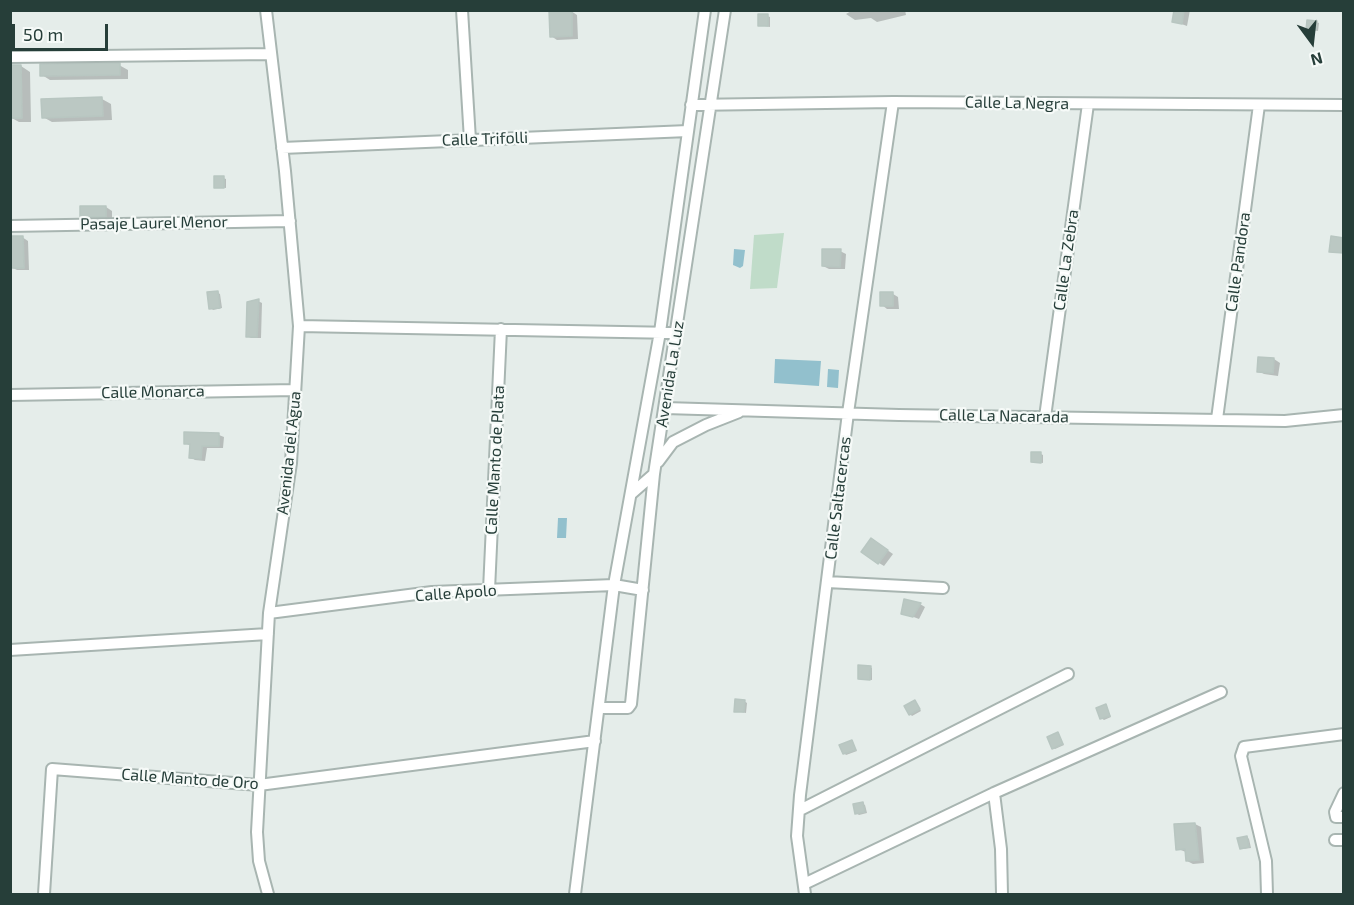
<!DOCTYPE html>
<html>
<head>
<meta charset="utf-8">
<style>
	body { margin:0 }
	#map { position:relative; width:1354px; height:905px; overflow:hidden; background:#e5edea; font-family:"Exo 2",sans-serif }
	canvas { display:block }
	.frame { position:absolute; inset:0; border:12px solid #263e39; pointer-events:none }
	.north { position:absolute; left:1282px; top:12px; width:60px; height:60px; -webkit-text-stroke:4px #f6faf8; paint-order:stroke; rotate:165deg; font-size:16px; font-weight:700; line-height:24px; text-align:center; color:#263e39 }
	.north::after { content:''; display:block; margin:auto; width:21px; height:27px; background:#263e39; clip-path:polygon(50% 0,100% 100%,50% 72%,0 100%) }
	.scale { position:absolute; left:12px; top:24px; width:96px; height:27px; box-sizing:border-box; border:3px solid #263e39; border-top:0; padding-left:8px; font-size:18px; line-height:21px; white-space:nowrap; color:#263e39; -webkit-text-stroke:4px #f6faf8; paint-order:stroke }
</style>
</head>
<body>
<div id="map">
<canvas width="1354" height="905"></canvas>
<div class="frame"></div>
<div class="north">N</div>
<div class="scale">50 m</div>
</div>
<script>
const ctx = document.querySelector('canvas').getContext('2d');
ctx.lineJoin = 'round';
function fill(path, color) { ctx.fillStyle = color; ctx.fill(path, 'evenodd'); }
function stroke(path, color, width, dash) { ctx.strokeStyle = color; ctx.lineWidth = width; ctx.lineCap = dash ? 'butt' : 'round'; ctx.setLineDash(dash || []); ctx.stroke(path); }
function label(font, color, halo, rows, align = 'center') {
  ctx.font = font + ' "Exo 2",sans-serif'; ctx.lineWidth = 4.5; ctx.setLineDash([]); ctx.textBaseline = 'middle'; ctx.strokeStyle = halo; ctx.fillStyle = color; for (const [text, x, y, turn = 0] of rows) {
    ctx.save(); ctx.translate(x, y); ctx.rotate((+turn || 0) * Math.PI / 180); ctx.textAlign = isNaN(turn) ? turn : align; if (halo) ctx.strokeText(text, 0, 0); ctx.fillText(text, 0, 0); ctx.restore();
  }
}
fill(new Path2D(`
	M 784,233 L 777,288 L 750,289 L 754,235 Z`), '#c0dcc9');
fill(new Path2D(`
	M 734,249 L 745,250 L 743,266 L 740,268 L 733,265 Z
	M 775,359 L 821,361 L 819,386 L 774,383 Z
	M 828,369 L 839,370 L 838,388 L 827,387 Z
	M 558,518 L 567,518 L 566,538 L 557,538 Z`), '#92c0cd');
fill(new Path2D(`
	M 853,10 L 905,10 L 906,15 L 877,22 L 871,18 L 855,20 L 846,14 Z
	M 1175,10 L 1190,10 L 1187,26 L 1173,21 Z
	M 571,11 L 577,15 L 578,39 L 557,40 L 551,36 Z
	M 767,16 L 770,17 L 770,27 L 759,25 Z
	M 1316,22 L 1319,23 L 1318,31 L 1308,29 Z
	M 119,65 L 128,70 L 128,79 L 50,80 L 42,75 Z
	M 10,66 L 21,66 L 30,72 L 31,122 L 19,122 L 10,117 Z
	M 102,99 L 111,104 L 112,120 L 52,122 L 43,117 L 43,100 Z
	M 223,178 L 226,179 L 226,188 L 216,187 Z
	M 106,207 L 112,211 L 112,219 L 88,220 L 82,216 Z
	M 22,237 L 28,241 L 29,270 L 17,270 L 11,267 Z
	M 840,251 L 846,254 L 845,269 L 829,269 L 823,266 Z
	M 218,293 L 220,294 L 222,308 L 213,310 L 211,308 Z
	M 893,294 L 898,297 L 899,309 L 887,309 L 882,305 Z
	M 258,301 L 262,303 L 261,338 L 251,338 L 247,336 Z
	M 1260,358 L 1274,359 L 1280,363 L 1278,376 L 1264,374 L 1258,371 Z
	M 219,435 L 224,437 L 223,448 L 207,448 L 205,461 L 195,460 L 190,457 L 191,446 L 185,443 Z
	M 1041,454 L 1043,455 L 1043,463 L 1032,461 Z
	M 877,543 L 893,554 L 884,566 L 879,563 Z
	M 920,604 L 925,607 L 919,619 L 903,613 Z
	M 870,667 L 872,668 L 872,680 L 859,679 Z
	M 744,701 L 747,703 L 746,713 L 736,711 Z
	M 915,702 L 921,711 L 912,716 L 910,714 Z
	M 1106,706 L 1111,717 L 1104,720 L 1101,718 Z
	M 1058,734 L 1064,745 L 1055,749 L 1053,748 Z
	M 852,742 L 857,751 L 846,755 L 844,753 Z
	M 863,804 L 865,805 L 867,813 L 859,815 L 856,813 Z
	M 1195,824 L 1201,827 L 1204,863 L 1193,864 L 1187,861 L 1186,852 L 1178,849 Z
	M 1247,837 L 1249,839 L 1251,848 L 1243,849 L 1241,848 Z`), '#0003');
const building = new Path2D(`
	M 549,10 L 572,10 L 572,36 L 550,37 Z
	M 1174,10 L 1184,10 L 1182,24 L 1172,22 Z
	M 758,14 L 768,14 L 768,26 L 758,26 Z
	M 1307,20 L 1317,21 L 1316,30 L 1306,30 Z
	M 120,63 L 120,75 L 40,76 L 40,64 Z
	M 10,65 L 21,65 L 22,118 L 10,118 Z
	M 102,97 L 103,116 L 42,118 L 41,99 Z
	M 214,176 L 224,176 L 224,188 L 214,188 Z
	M 80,206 L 106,206 L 106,217 L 80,217 Z
	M 10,236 L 23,236 L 24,268 L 10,268 Z
	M 1331,236 L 1344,238 L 1344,253 L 1329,252 Z
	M 822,249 L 841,249 L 840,267 L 822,266 Z
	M 218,291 L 220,308 L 209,309 L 207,292 Z
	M 880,292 L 893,292 L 893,306 L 880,306 Z
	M 259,299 L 257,337 L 246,337 L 247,302 Z
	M 1258,357 L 1274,358 L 1273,373 L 1257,372 Z
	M 184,432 L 219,433 L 219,446 L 202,446 L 201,459 L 189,458 L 190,444 L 184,444 Z
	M 1031,452 L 1041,452 L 1041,463 L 1031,462 Z
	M 871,538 L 888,550 L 878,564 L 861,552 Z
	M 904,599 L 921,603 L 913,617 L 901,614 Z
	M 858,665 L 871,666 L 870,680 L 858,679 Z
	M 735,699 L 745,700 L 744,712 L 734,712 Z
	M 915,700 L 920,709 L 909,715 L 904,706 Z
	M 1106,704 L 1110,716 L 1100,719 L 1096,708 Z
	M 1058,732 L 1063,744 L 1052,749 L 1047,737 Z
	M 852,740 L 856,750 L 843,754 L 839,745 Z
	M 863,802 L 865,812 L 855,814 L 853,804 Z
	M 1195,823 L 1199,860 L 1186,861 L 1185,849 L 1176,850 L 1174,824 Z
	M 1247,836 L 1249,847 L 1240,849 L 1237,838 Z`);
fill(building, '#bbc8c3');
stroke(building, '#b8c6c1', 1.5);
const minor = new Path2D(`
	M 266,10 L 285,171 L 299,326 L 291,463 L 269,613 L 257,832 L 259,861 L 268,894
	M 462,10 L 470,140
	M 10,57 L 271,54
	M 691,105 L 893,102 L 1344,105
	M 282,148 L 688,131
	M 10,226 L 290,221
	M 299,326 L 676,333
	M 10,395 L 295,390
	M 665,408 L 899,415 L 1285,421 L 1344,415
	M 1045,417 L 1088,104
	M 1217,419 L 1259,105
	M 658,462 L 673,442 L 706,425 L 739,412
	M 631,494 L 654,474
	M 827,582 L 943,588
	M 489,590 L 501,329
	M 269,613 L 432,592 L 614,585 L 643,590
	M 10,650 L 268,634
	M 599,708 L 628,708 L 631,704 L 654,474 L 725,10
	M 994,793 L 1001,849 L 1002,894
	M 1344,793 L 1335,812 L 1336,817 L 1344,817
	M 800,810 L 1068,674
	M 1335,840 L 1344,840
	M 804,884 L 994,793 L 1221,692
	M 44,894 L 52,769 L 259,785 L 595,741
	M 575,894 L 614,585 L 660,332 L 705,10
	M 805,894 L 797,836 L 800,795 L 848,413 L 893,102
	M 1267,894 L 1266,861 L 1241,756 L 1244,747 L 1344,734`);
stroke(minor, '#a8b5b1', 14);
stroke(minor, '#fff', 10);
label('16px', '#263e39', '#f6faf8', [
	["Calle La Negra",1017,103,1],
	["Calle Trifolli",485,139,-2],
	["Pasaje Laurel Menor",154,223,-1],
	["Calle La Zebra",1066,260,-82],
	["Calle Pandora",1238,262,-82],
	["Avenida La Luz",670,374,-81],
	["Calle Monarca",153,392,-1],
	["Calle La Nacarada",1004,416,1],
	["Avenida del Agua",289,453,-84],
	["Calle Manto de Plata",495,460,-87],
	["Calle Saltacercas",838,498,-83],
	["Calle Apolo",456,593,-4],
	["Calle Manto de Oro",190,779,4]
]);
</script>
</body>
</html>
